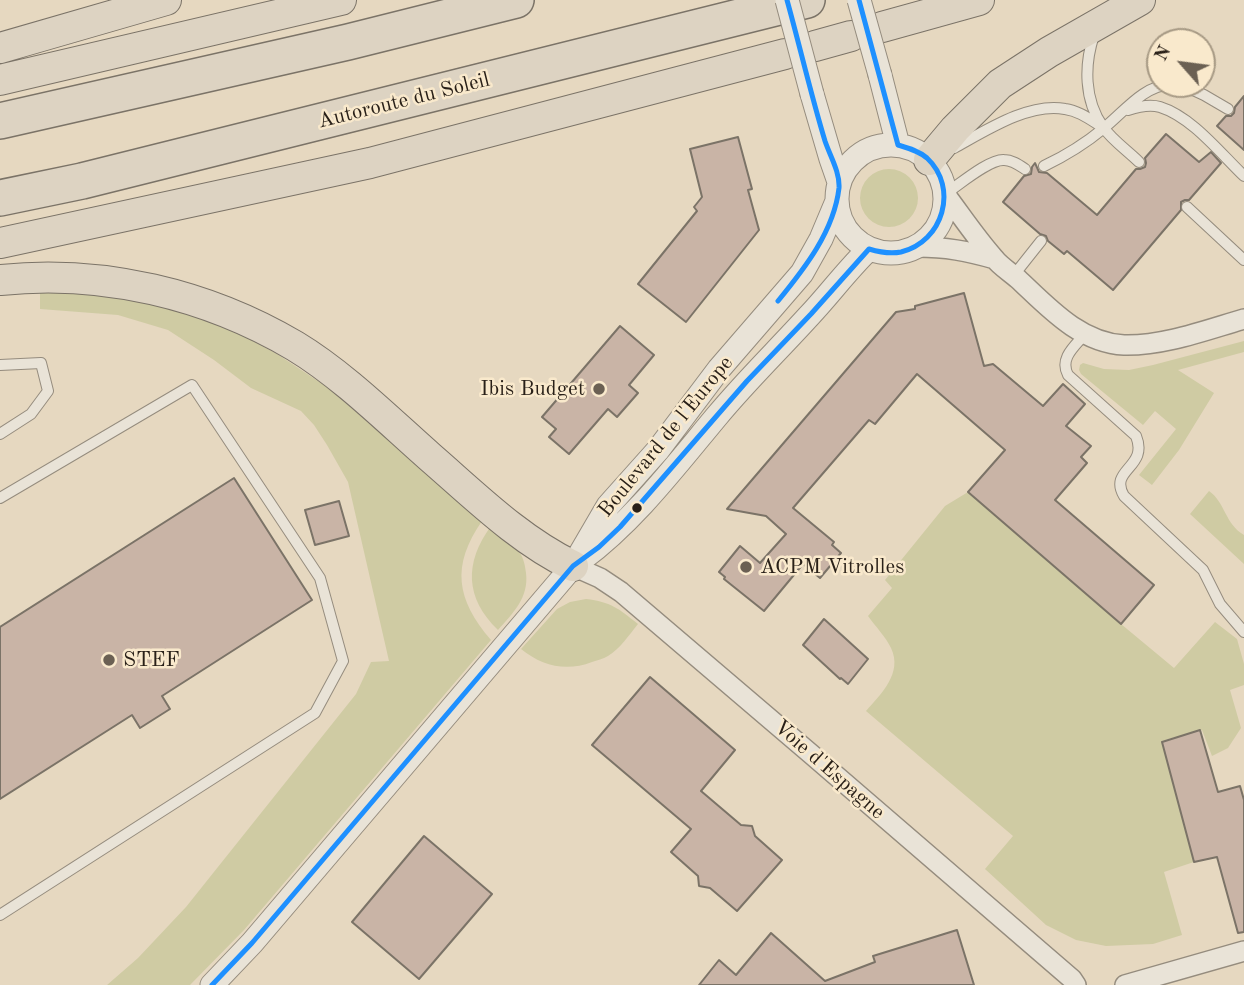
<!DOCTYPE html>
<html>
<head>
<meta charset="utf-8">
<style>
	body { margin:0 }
	#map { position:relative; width:1244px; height:985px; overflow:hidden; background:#e6d8c0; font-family:"Old Standard TT",serif }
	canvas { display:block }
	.north { position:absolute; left:1146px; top:28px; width:70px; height:70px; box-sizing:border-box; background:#f9e9cc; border:2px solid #a69984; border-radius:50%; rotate:298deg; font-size:19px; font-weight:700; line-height:28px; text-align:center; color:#292018 }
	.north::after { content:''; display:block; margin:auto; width:24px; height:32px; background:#6b6053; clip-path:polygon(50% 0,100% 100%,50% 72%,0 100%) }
</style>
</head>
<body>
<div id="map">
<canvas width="1244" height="985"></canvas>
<div class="north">N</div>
</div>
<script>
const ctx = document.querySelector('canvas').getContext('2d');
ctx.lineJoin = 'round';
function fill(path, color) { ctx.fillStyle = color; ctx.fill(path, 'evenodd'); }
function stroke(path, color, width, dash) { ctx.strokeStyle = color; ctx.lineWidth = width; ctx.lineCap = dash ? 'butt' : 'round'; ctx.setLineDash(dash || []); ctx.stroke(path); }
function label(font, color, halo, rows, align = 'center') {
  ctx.font = font + ' "Old Standard TT",serif'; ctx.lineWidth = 5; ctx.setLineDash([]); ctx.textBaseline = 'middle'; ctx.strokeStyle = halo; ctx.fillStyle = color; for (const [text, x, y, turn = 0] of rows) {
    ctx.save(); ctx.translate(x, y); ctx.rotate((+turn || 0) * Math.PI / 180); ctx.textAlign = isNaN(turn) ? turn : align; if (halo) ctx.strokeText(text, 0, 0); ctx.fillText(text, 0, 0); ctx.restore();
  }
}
fill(new Path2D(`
	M860 198a29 29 0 1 1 58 0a29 29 0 1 1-58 0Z
	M 40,291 L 90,293 L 150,302 L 225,326 L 277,354 L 327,387 L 482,521 C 451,566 456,599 491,640 L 244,930 L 190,985 L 107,985 L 138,958 L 186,907 L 356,694 L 371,662 L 389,661 L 348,482 L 327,445 L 314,425 L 301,411 L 251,388 L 214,360 L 168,330 L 118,315 L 40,309 Z
	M 1244,341 L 1244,352 L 1178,370 L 1214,393 L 1179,450 L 1152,485 L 1139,475 L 1176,429 L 1155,411 L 1143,425 L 1081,374 L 1079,370 L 1080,365 L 1083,363 L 1104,369 L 1129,370 L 1153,365 Z
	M 1209,491 C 1225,502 1225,524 1244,535 L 1244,564 L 1190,514 Z
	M 968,492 L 1121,624 L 1174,668 L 1215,622 L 1237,639 L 1244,664 L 1244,685 L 1230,690 L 1241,728 L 1228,748 L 1212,756 L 1202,730 L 1188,734 L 1188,736 L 1176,739 L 1175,737 L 1162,741 L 1194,862 L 1164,872 L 1182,935 L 1153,944 L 1106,946 L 1076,940 L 1046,925 L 985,869 L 1013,836 L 866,711 C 881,694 903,673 891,648 C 886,637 875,626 868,616 L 892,588 L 885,580 L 945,506 Z
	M 491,526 C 500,534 512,542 519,552 C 524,558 525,566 526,573 C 529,598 513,613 498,630 C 465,598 464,563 491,526 Z
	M 586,599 C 611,602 618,608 638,624 C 629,635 620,649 608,656 C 603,659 597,660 592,662 C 566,672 542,666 521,649 L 557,609 L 570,602 Z`), '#cfcba3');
const building = new Path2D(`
	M 1244,96 L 1244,150 L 1217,126 L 1226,116 L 1231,116 L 1234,113 L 1235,107 Z
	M 1166,134 L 1199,162 L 1211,152 L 1221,163 L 1189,200 L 1185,200 L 1181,202 L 1181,210 L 1113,290 L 1067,251 L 1064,254 L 1048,241 L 1046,236 L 1040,234 L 1003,202 L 1024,176 L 1031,174 L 1032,167 L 1035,163 L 1039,172 L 1047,173 L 1097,215 L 1136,169 L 1140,169 L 1145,167 L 1146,163 L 1145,158 Z
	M 738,137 L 752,189 L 748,190 L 759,230 L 686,322 L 638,284 L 697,211 L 694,207 L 702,197 L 690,149 Z
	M 964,293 L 984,366 L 993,364 L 1043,406 L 1063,384 L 1085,404 L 1066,426 L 1091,446 L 1081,457 L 1087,463 L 1055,500 L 1154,585 L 1121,624 L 968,492 L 1005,450 L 917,374 L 875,424 L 869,420 L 793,508 L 834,542 L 832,545 L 841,553 L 820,578 L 803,564 L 764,611 L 724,579 L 725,577 L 719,572 L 740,546 L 760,563 L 786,534 L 766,516 L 727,509 L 896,312 L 915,309 L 915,306 Z
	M 620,326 L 654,355 L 629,385 L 638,393 L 617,417 L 608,409 L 569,454 L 549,437 L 556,429 L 542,417 Z
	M 234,478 L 312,600 L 162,696 L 170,709 L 140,728 L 132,715 L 0,799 L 0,627 Z
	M 339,501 L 349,536 L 315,545 L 305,510 Z
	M 824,619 L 868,659 L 848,684 L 841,678 L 840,679 L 803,645 Z
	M 650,677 L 735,750 L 701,791 L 741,825 L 752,826 L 755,836 L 782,860 L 737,911 L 710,888 L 699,886 L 698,876 L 671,852 L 691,829 L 592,745 Z
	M 1200,730 L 1218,792 L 1240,786 L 1244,800 L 1244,932 L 1238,933 L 1217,857 L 1194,862 L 1162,742 Z
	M 424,836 L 492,894 L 419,979 L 352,922 Z
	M 957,930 L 974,985 L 699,985 L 719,960 L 736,975 L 771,933 L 825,981 L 875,962 L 873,956 Z`);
fill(building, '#c9b4a6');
stroke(building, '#7b7367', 2);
const service = new Path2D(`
	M 1094,35 C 1084,65 1084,100 1103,127 C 1112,140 1128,151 1139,162
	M 1180,84 L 1204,95 L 1228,109
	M 1128,110 C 1137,107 1150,104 1160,107 C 1192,117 1220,153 1244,176
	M 954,148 C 985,131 1029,102 1065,109 C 1080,111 1092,121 1104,128
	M 1044,166 C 1065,156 1086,143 1104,128 C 1125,111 1143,86 1171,84
	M 945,194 C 959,185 989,159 1004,160 C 1012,160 1019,165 1025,169
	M 1187,207 L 1244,260
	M 1014,275 L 1041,241
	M 1085,334 C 1075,346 1059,358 1068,375 L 1136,436 C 1149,468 1108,469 1124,496 L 1203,570 L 1220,604 L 1244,632
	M 0,365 L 41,363 L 48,391 L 31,414 L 0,434
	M 0,498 L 192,385 L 320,578 L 343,661 L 315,713 L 0,915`);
const minor = new Path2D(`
	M 945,194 C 961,215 976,238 994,258 C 1000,266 1010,272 1018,279 C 1048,307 1080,343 1124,345 C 1164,346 1206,330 1244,319
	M 917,247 C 946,247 967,251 995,259
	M 573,566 L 600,578 L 621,592 L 811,754 L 1072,979 L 1076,985
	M 1125,985 L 1244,951`);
const tertiary = new Path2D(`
	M 880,75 L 898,145
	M 812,94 L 831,159 L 839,182
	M837 199a54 54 0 1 1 108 0a54 54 0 1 1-108 0Z
	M 581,560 C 634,521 676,465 717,416 C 746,381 778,350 808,317 C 829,295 847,270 869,249
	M 212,985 L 252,943 L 573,566 L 608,506 L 658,450 L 719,369 L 802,273 L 821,239 L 837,201`);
const primary = new Path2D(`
	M 882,27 L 979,0
	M 815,46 L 851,36
	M 0,48 L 166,0
	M 0,80 L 341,0
	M 929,160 L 955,129 L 1000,84 L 1049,52 L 1140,0
	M 0,243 L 370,163 L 785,54
	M 0,280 C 102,269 207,294 295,346 C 343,375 388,420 430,457 C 475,496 519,540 573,566`);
const motorway = new Path2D(`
	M 0,121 L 348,42 L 516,0
	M 0,198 L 82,181 L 807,0`);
stroke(service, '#958c7e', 12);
stroke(minor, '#958c7e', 22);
stroke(tertiary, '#958c7e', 25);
stroke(primary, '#7b7367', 32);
stroke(motorway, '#7b7367', 38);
stroke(service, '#e9e3d7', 10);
stroke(minor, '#e9e3d7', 19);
stroke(tertiary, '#e9e3d7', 23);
stroke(primary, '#ddd3c2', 30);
stroke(motorway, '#ddd3c2', 35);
const tertiaryBridge = new Path2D(`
	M 787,0 L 812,94
	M 859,0 L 880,75`);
stroke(tertiaryBridge, '#958c7e', 25, []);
stroke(tertiaryBridge, '#e9e3d7', 23);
stroke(new Path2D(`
	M 778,301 C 805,268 834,231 839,188 C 840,172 830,156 825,141 C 811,95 800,47 787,0
	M 212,985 L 252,943 L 573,566 L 599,547 L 620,527 L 747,381 L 811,314 L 869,249 C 879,252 891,254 901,252 C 943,242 959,188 927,158 C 919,151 908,148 898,145 L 859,0`), '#1e90ff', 5);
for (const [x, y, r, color] of [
	[599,389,7,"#6b6053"],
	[637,508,6,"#292018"],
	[746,567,7,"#6b6053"],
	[109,660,7,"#6b6053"]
]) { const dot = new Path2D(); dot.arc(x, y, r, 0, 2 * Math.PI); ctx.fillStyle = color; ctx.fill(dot); stroke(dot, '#f9e9cc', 2.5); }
label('21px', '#292018', '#f9e9cc', [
	["Autoroute du Soleil",404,101,-14],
	["Boulevard de l'Europe",666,437,-51],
	["Voie d'Espagne",829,770,41]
]);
label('21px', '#292018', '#f9e9cc', [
	["Ibis Budget",585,389,"right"],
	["ACPM Vitrolles",760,567],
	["STEF",123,660]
], 'left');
</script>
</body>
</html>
